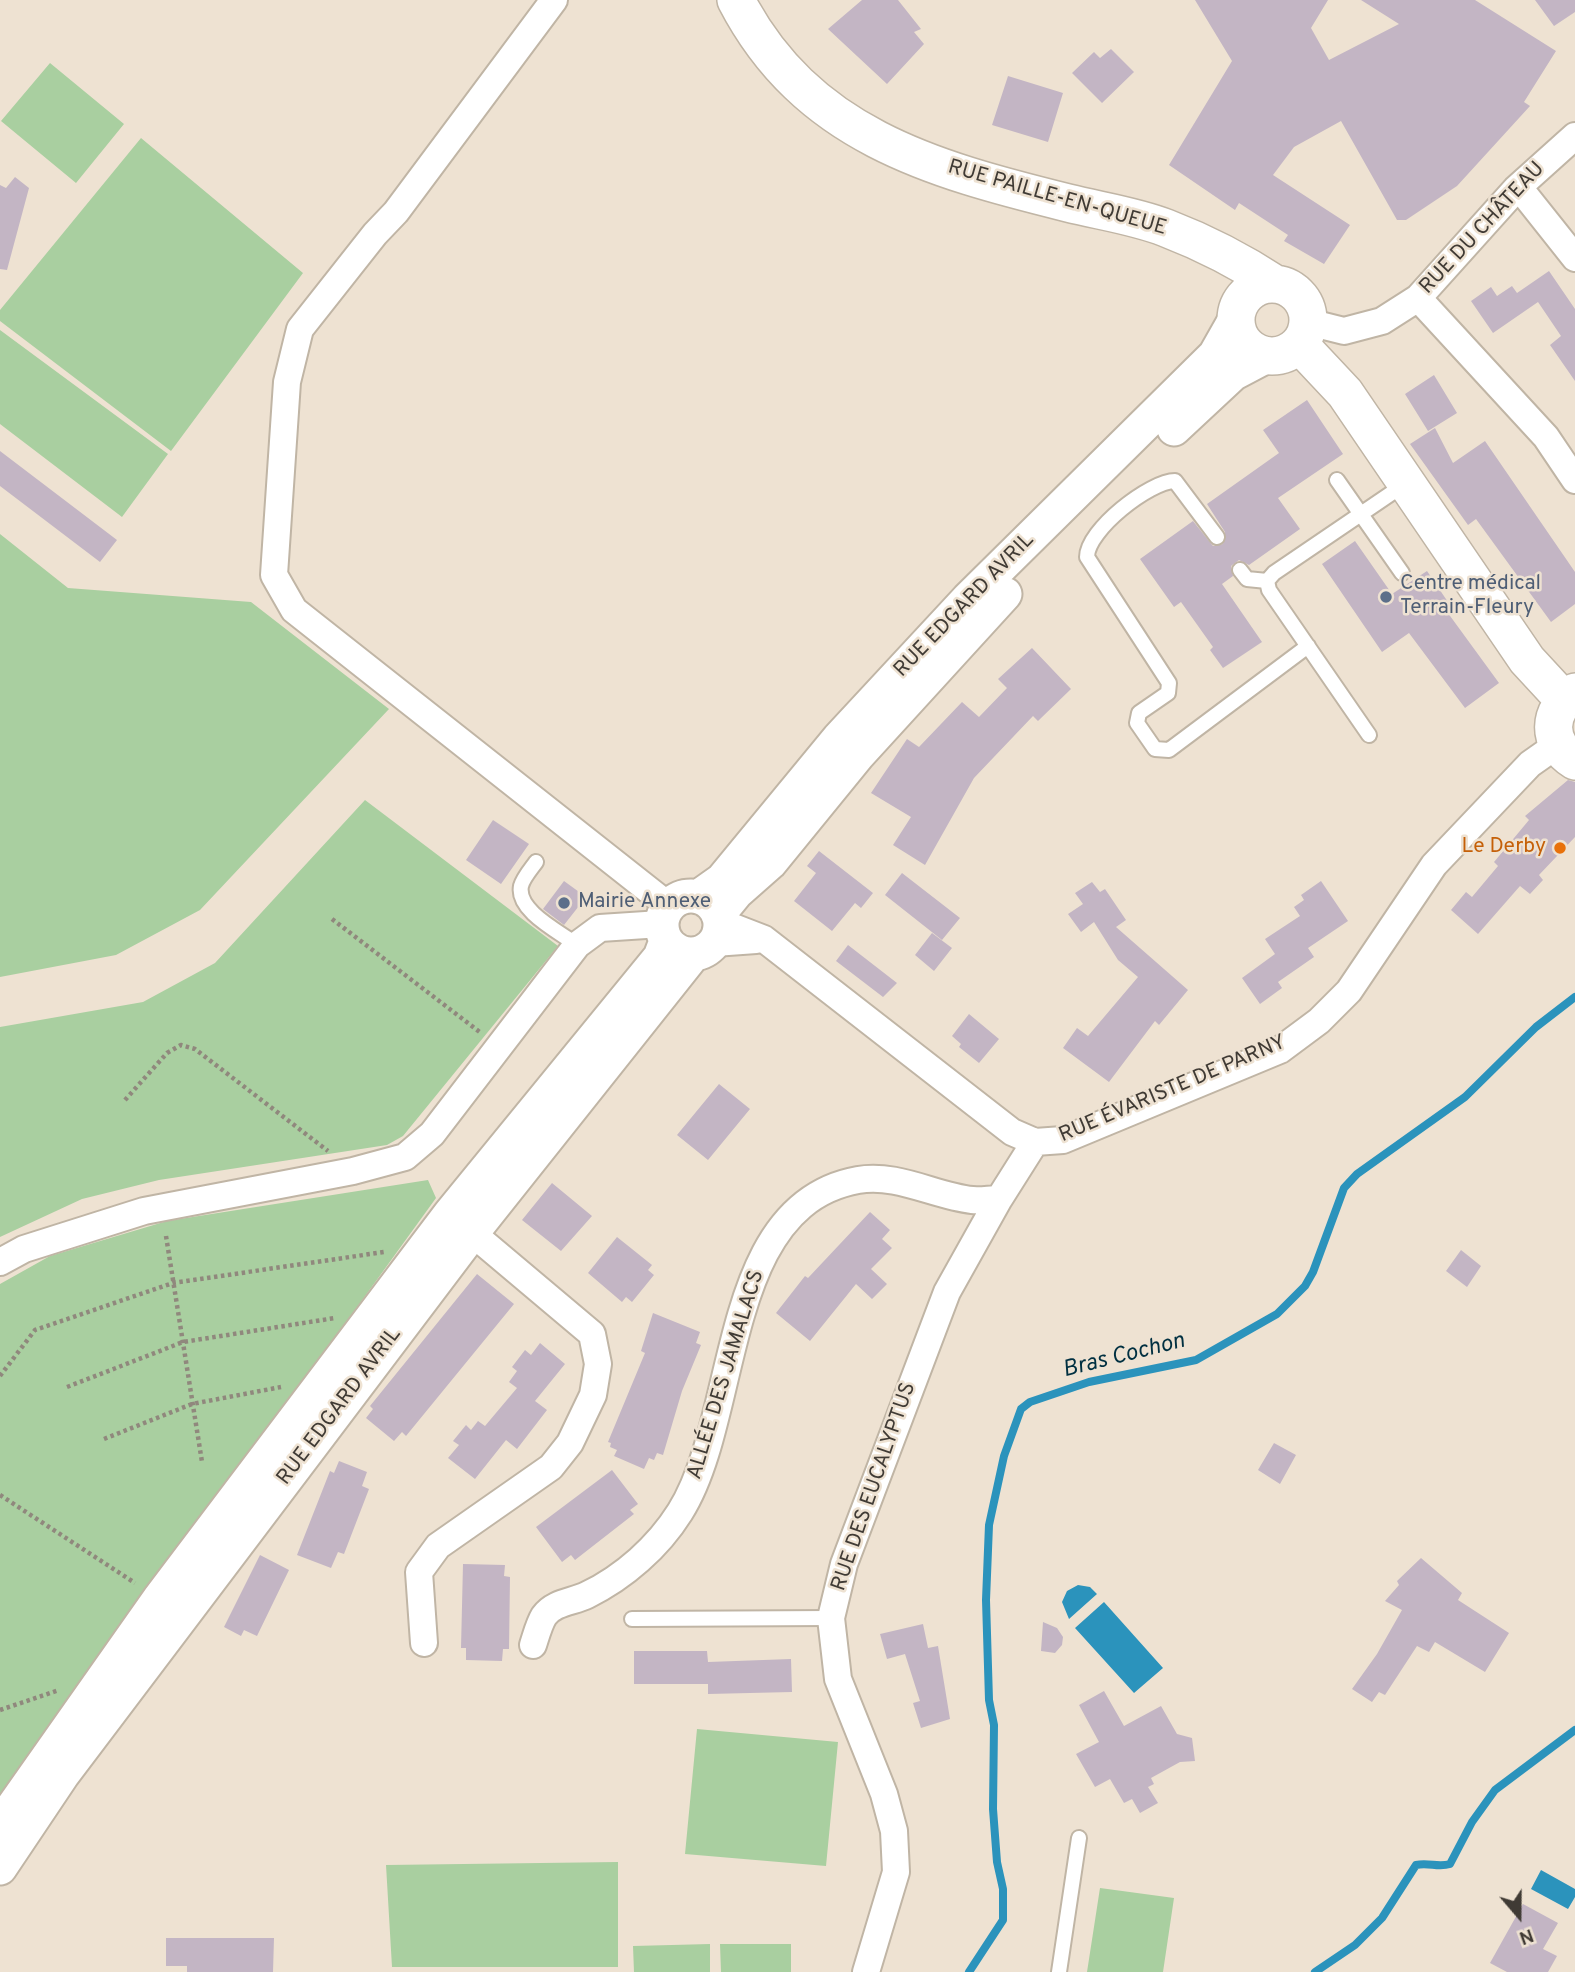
<!DOCTYPE html>
<html>
<head>
<meta charset="utf-8">
<style>
	body { margin:0 }
	#map { position:relative; width:1575px; height:1972px; overflow:hidden; background:#eee2d2; font-family:Overpass,sans-serif }
	canvas { display:block }
	.north { position:absolute; left:1484px; top:1881px; width:70px; height:70px; -webkit-text-stroke:5px #eee2d2; paint-order:stroke; rotate:160deg; font-size:19px; font-weight:700; line-height:28px; text-align:center; color:#403b35 }
	.north::after { content:''; display:block; margin:auto; width:24px; height:32px; background:#403b35; clip-path:polygon(50% 0,100% 100%,50% 72%,0 100%) }
</style>
</head>
<body>
<div id="map">
<canvas width="1575" height="1972"></canvas>
<div class="north">N</div>
</div>
<script>
const ctx = document.querySelector('canvas').getContext('2d');
ctx.lineJoin = 'round';
function fill(path, color) { ctx.fillStyle = color; ctx.fill(path, 'evenodd'); }
function stroke(path, color, width, dash) { ctx.strokeStyle = color; ctx.lineWidth = width; ctx.lineCap = dash ? 'butt' : 'round'; ctx.setLineDash(dash || []); ctx.stroke(path); }
function label(font, color, halo, rows, align = 'center') {
  ctx.font = font + ' Overpass,sans-serif'; ctx.lineWidth = 5; ctx.setLineDash([]); ctx.textBaseline = 'middle'; ctx.strokeStyle = halo; ctx.fillStyle = color; for (const [text, x, y, turn = 0] of rows) {
    ctx.save(); ctx.translate(x, y); ctx.rotate((+turn || 0) * Math.PI / 180); ctx.textAlign = isNaN(turn) ? turn : align; if (halo) ctx.strokeText(text, 0, 0); ctx.fillText(text, 0, 0); ctx.restore();
  }
}
fill(new Path2D(`
	M 50,63 L 124,124 L 76,183 L 1,121 Z
	M 141,138 L 303,273 L 171,451 L 0,321 L 0,310 Z
	M 0,330 L 168,454 L 122,517 L 0,424 Z
	M 0,534 L 68,588 L 251,602 L 389,709 L 200,910 L 116,955 L 0,977 Z
	M 365,800 L 558,946 L 403,1136 L 387,1145 L 159,1180 L 82,1199 L 0,1237 L 0,1027 L 143,1002 L 215,963 Z
	M 428,1180 L 436,1198 L 0,1801 L 0,1284 L 50,1256 L 167,1221 Z
	M 697,1729 L 838,1742 L 826,1866 L 685,1854 Z
	M 618,1862 L 618,1967 L 392,1967 L 386,1865 Z
	M 1100,1888 L 1174,1898 L 1163,1972 L 1087,1972 Z
	M 710,1944 L 710,1972 L 634,1972 L 633,1946 Z
	M 720,1944 L 791,1944 L 791,1972 L 721,1972 Z`), '#a9cfa0');
fill(new Path2D(`
	M 1078,1585 L 1090,1587 L 1097,1594 L 1069,1619 L 1062,1602 L 1067,1591 Z
	M 1104,1602 L 1163,1668 L 1134,1693 L 1075,1628 Z
	M 1541,1870 L 1575,1889 L 1575,1897 L 1568,1909 L 1531,1889 Z`), '#2b93bc');
stroke(new Path2D(`
	M 969,1972 L 1003,1920 L 1003,1889 L 997,1862 L 993,1809 L 994,1725 L 989,1700 L 986,1600 L 989,1525 L 1004,1456 L 1021,1409 L 1030,1402 L 1089,1382 L 1196,1360 L 1277,1314 L 1305,1286 L 1313,1272 L 1344,1188 L 1357,1174 L 1465,1097 L 1536,1027 L 1575,997
	M 1315,1972 L 1355,1945 L 1382,1918 L 1416,1865 C 1429,1862 1438,1868 1450,1864 L 1472,1822 L 1495,1790 L 1575,1730`), '#2b93bc', 8);
fill(new Path2D(`
	M 862,0 L 898,0 L 921,29 L 914,32 L 924,44 L 887,84 L 828,29 Z
	M 1195,0 L 1328,0 L 1311,28 L 1329,60 L 1399,24 L 1361,0 L 1475,0 L 1556,51 L 1524,102 L 1530,106 L 1457,186 L 1406,220 L 1397,220 L 1341,121 L 1294,147 L 1273,175 L 1350,225 L 1324,264 L 1284,241 L 1288,235 L 1239,203 L 1235,210 L 1169,165 L 1232,61 Z
	M 1535,0 L 1575,0 L 1575,12 L 1554,26 Z
	M 1111,49 L 1134,72 L 1102,103 L 1072,73 L 1094,52 L 1100,58 Z
	M 1008,76 L 1063,93 L 1048,142 L 992,125 Z
	M 15,177 L 29,188 L 7,270 L 0,269 L 0,185 L 6,188 Z
	M 1549,271 L 1575,309 L 1575,381 L 1550,345 L 1561,336 L 1538,302 L 1493,333 L 1471,301 L 1491,287 L 1497,296 L 1512,286 L 1517,293 Z
	M 1434,375 L 1457,413 L 1428,431 L 1405,394 Z
	M 1307,400 L 1343,454 L 1278,498 L 1300,529 L 1249,565 L 1239,560 L 1231,566 L 1233,576 L 1222,584 L 1262,642 L 1223,668 L 1210,650 L 1213,647 L 1181,602 L 1174,607 L 1140,559 L 1193,521 L 1213,546 L 1223,544 L 1225,532 L 1207,504 L 1279,453 L 1263,430 Z
	M 1435,428 L 1453,463 L 1485,441 L 1575,572 L 1575,604 L 1551,622 L 1476,519 L 1468,525 L 1410,444 Z
	M 0,451 L 117,540 L 100,562 L 0,486 Z
	M 1355,541 L 1392,594 L 1427,571 L 1450,605 L 1445,609 L 1499,683 L 1465,708 L 1409,633 L 1382,652 L 1322,564 Z
	M 1032,648 L 1071,689 L 1038,721 L 1033,716 L 974,778 L 925,865 L 893,845 L 911,817 L 871,793 L 907,739 L 919,747 L 962,702 L 979,717 L 1007,688 L 998,679 Z
	M 1568,780 L 1575,782 L 1575,837 L 1539,875 L 1543,880 L 1530,894 L 1520,886 L 1478,934 L 1451,910 L 1466,892 L 1472,897 L 1498,866 L 1494,862 L 1529,820 L 1525,816 Z
	M 493,820 L 529,844 L 501,884 L 466,860 Z
	M 819,851 L 873,893 L 861,908 L 855,903 L 832,931 L 794,901 L 816,873 L 807,866 Z
	M 902,873 L 960,918 L 942,940 L 885,895 Z
	M 564,881 L 586,897 L 564,925 L 543,909 Z
	M 1321,881 L 1348,921 L 1308,948 L 1314,957 L 1278,982 L 1282,988 L 1260,1004 L 1242,978 L 1275,954 L 1265,939 L 1300,916 L 1294,907 L 1304,900 L 1301,895 Z
	M 1092,882 L 1100,892 L 1105,889 L 1126,920 L 1116,927 L 1188,990 L 1159,1025 L 1155,1021 L 1109,1082 L 1063,1048 L 1077,1028 L 1088,1036 L 1138,977 L 1118,960 L 1094,922 L 1081,932 L 1068,914 L 1083,904 L 1075,893 Z
	M 932,933 L 952,948 L 934,971 L 915,955 Z
	M 848,945 L 897,983 L 883,997 L 836,961 Z
	M 969,1014 L 999,1039 L 979,1063 L 959,1047 L 961,1044 L 952,1036 Z
	M 719,1084 L 750,1109 L 708,1160 L 677,1135 Z
	M 552,1183 L 592,1216 L 561,1251 L 522,1220 Z
	M 870,1212 L 890,1230 L 882,1239 L 892,1248 L 871,1269 L 887,1284 L 872,1299 L 856,1284 L 810,1341 L 776,1313 L 805,1276 L 808,1278 Z
	M 617,1237 L 652,1265 L 648,1270 L 654,1275 L 632,1302 L 626,1297 L 622,1302 L 588,1273 Z
	M 1461,1250 L 1481,1266 L 1467,1287 L 1446,1271 Z
	M 477,1274 L 514,1304 L 406,1436 L 402,1432 L 394,1441 L 366,1418 L 373,1409 L 370,1406 Z
	M 653,1313 L 700,1332 L 696,1343 L 701,1345 L 682,1391 L 663,1455 L 657,1453 L 654,1460 L 649,1458 L 644,1469 L 614,1456 L 617,1450 L 610,1447 L 611,1443 L 608,1442 L 645,1353 L 641,1351 Z
	M 540,1343 L 565,1364 L 535,1401 L 547,1410 L 517,1449 L 506,1440 L 475,1479 L 448,1458 L 459,1445 L 453,1441 L 466,1425 L 471,1430 L 478,1421 L 485,1426 L 517,1388 L 509,1382 L 517,1371 L 512,1367 L 525,1350 L 531,1355 Z
	M 1274,1443 L 1296,1455 L 1280,1484 L 1258,1470 Z
	M 339,1461 L 367,1472 L 362,1486 L 369,1489 L 344,1554 L 338,1552 L 331,1568 L 297,1555 L 330,1471 L 334,1473 Z
	M 612,1470 L 638,1504 L 630,1510 L 634,1514 L 575,1560 L 571,1555 L 562,1562 L 536,1527 Z
	M 260,1555 L 289,1570 L 257,1636 L 244,1630 L 241,1636 L 224,1627 Z
	M 1421,1558 L 1462,1593 L 1458,1600 L 1509,1633 L 1485,1672 L 1435,1642 L 1429,1652 L 1417,1646 L 1385,1695 L 1379,1692 L 1372,1702 L 1352,1689 L 1377,1654 L 1402,1610 L 1385,1601 L 1399,1585 L 1397,1581 Z
	M 463,1564 L 505,1565 L 504,1576 L 510,1577 L 509,1649 L 503,1649 L 502,1661 L 466,1660 L 466,1648 L 461,1648 Z
	M 1043,1622 L 1057,1628 L 1063,1637 L 1062,1645 L 1055,1653 L 1041,1651 Z
	M 923,1624 L 928,1648 L 938,1646 L 950,1719 L 921,1728 L 913,1703 L 920,1701 L 905,1654 L 887,1659 L 880,1634 Z
	M 634,1651 L 707,1651 L 708,1662 L 791,1659 L 792,1692 L 708,1694 L 708,1684 L 634,1684 Z
	M 1104,1691 L 1124,1726 L 1161,1706 L 1177,1734 L 1192,1738 L 1195,1761 L 1180,1762 L 1151,1778 L 1154,1784 L 1148,1787 L 1158,1803 L 1140,1813 L 1132,1799 L 1124,1803 L 1110,1779 L 1095,1787 L 1076,1754 L 1099,1742 L 1079,1705 Z
	M 1523,1904 L 1558,1923 L 1543,1949 L 1557,1956 L 1548,1972 L 1507,1972 L 1490,1963 Z
	M 166,1938 L 274,1938 L 273,1972 L 187,1972 L 187,1966 L 166,1966 Z`), '#c3b5c4');
const service = new Path2D(`
	M 1337,480 L 1402,573
	M 1217,537 L 1175,481 C 1150,481 1087,530 1087,557 L 1169,683 L 1168,693 L 1139,713 L 1137,723 L 1155,749 L 1169,750 L 1308,646
	M 1240,570 L 1247,579 L 1267,581
	M 1369,735 L 1269,590 L 1267,581 L 1274,573 L 1405,484
	M 536,862 C 531,869 523,878 521,886 C 516,911 560,932 577,945
	M 632,1619 L 831,1618
	M 1059,1972 L 1079,1838`);
const minor = new Path2D(`
	M 554,0 L 396,212 L 375,234 L 300,329 L 287,382 L 274,575 L 294,610 L 669,906
	M 1516,189 L 1525,195 L 1575,258
	M 1418,298 L 1546,437 L 1575,480
	M 1308,322 L 1344,331 L 1382,321 L 1418,298 L 1516,189 L 1575,136
	M 720,922 L 764,939 L 1012,1132 L 1035,1142 L 1063,1140 L 1280,1050 L 1319,1021 L 1349,991 L 1434,865 L 1530,764 L 1557,745
	M 714,943 L 756,940
	M 0,1262 L 24,1249 L 144,1211 L 353,1171 L 405,1157 L 432,1134 L 577,945 L 600,928 L 661,924
	M 424,1643 L 419,1572 L 438,1546 L 551,1467 L 570,1443 L 593,1395 L 598,1364 L 592,1334 L 459,1222
	M 533,1645 C 536,1636 539,1624 544,1616 C 554,1602 573,1602 587,1595 C 624,1577 658,1547 680,1512 C 741,1416 719,1205 858,1180 C 897,1173 935,1196 972,1200 C 981,1201 990,1199 999,1199
	M 866,1972 L 896,1872 L 894,1831 L 884,1794 L 838,1679 L 831,1618 L 844,1564 L 947,1292 L 999,1199 L 1035,1142`);
const tertiary = new Path2D(`
	M 1174,429 L 1233,374 L 1269,355
	M662 925a29 29 0 1 1 58 0a29 29 0 1 1-58 0Z
	M 698,897 L 722,880 L 839,738 L 968,599 L 1215,355 L 1236,318
	M 718,915 L 736,893 L 770,863 L 858,755 L 1005,594
	M 0,1825 L 159,1599 L 450,1214 L 660,957 L 666,941
	M 0,1868 L 63,1774 L 472,1233 L 693,955`);
const secondary = new Path2D(`
	M 736,0 C 806,135 931,169 1068,203 C 1100,211 1136,216 1166,228 C 1205,243 1240,261 1275,284
	M1236 320a36 36 0 1 1 72 0a36 36 0 1 1-72 0Z
	M 1299,344 L 1345,393 L 1527,660 L 1564,700
	M 1575,692 C 1547,711 1546,743 1575,761`);
stroke(service, '#c0b5a5', 18);
stroke(minor, '#c0b5a5', 30);
stroke(tertiary, '#c0b5a5', 37);
stroke(secondary, '#c0b5a5', 40);
stroke(new Path2D(`
	M 332,919 L 481,1033
	M 125,1100 L 167,1053 L 181,1045 L 195,1049 L 328,1151
	M 166,1236 L 202,1462
	M 0,1376 L 35,1330 L 173,1283 L 384,1252
	M 67,1387 L 183,1342 L 335,1318
	M 104,1439 L 192,1404 L 281,1387
	M 0,1495 L 135,1583
	M 0,1710 L 59,1690`), '#90887d', 4.5, [3.5, 3.5]);
stroke(service, '#fff', 14);
stroke(minor, '#fff', 26);
stroke(tertiary, '#fff', 33);
stroke(secondary, '#fff', 37);
for (const [x, y, r, color] of [
	[1386,597,7,"#5c6f8a"],
	[1560,848,7,"#e8710a"],
	[564,903,7,"#5c6f8a"]
]) { const dot = new Path2D(); dot.arc(x, y, r, 0, 2 * Math.PI); ctx.fillStyle = color; ctx.fill(dot); stroke(dot, '#eee2d2', 2.5); }
label('21px', '#403b35', '#eee2d2', [
	["RUE PAILLE-EN-QUEUE",1057,199,16],
	["RUE DU CHÂTEAU",1483,229,-47],
	["RUE EDGARD AVRIL",965,606,-46],
	["RUE ÉVARISTE DE PARNY",1173,1090,-23],
	["ALLÉE DES JAMALACS",727,1375,-73],
	["RUE EDGARD AVRIL",340,1407,-53],
	["RUE DES EUCALYPTUS",875,1487,-71]
]);
label('21px', '#4e5e75', '#eee2d2', [
	["Centre médical",1400,585],
	["Terrain-Fleury",1400,609],
	["Mairie Annexe",578,903]
], 'left');
label('21px', '#c56008', '#eee2d2', [
	["Le Derby",1546,848]
], 'right');
label('italic 23px', '#013041', '#eee2d2', [
	["Bras Cochon",1124,1357,-14]
]);
</script>
</body>
</html>
